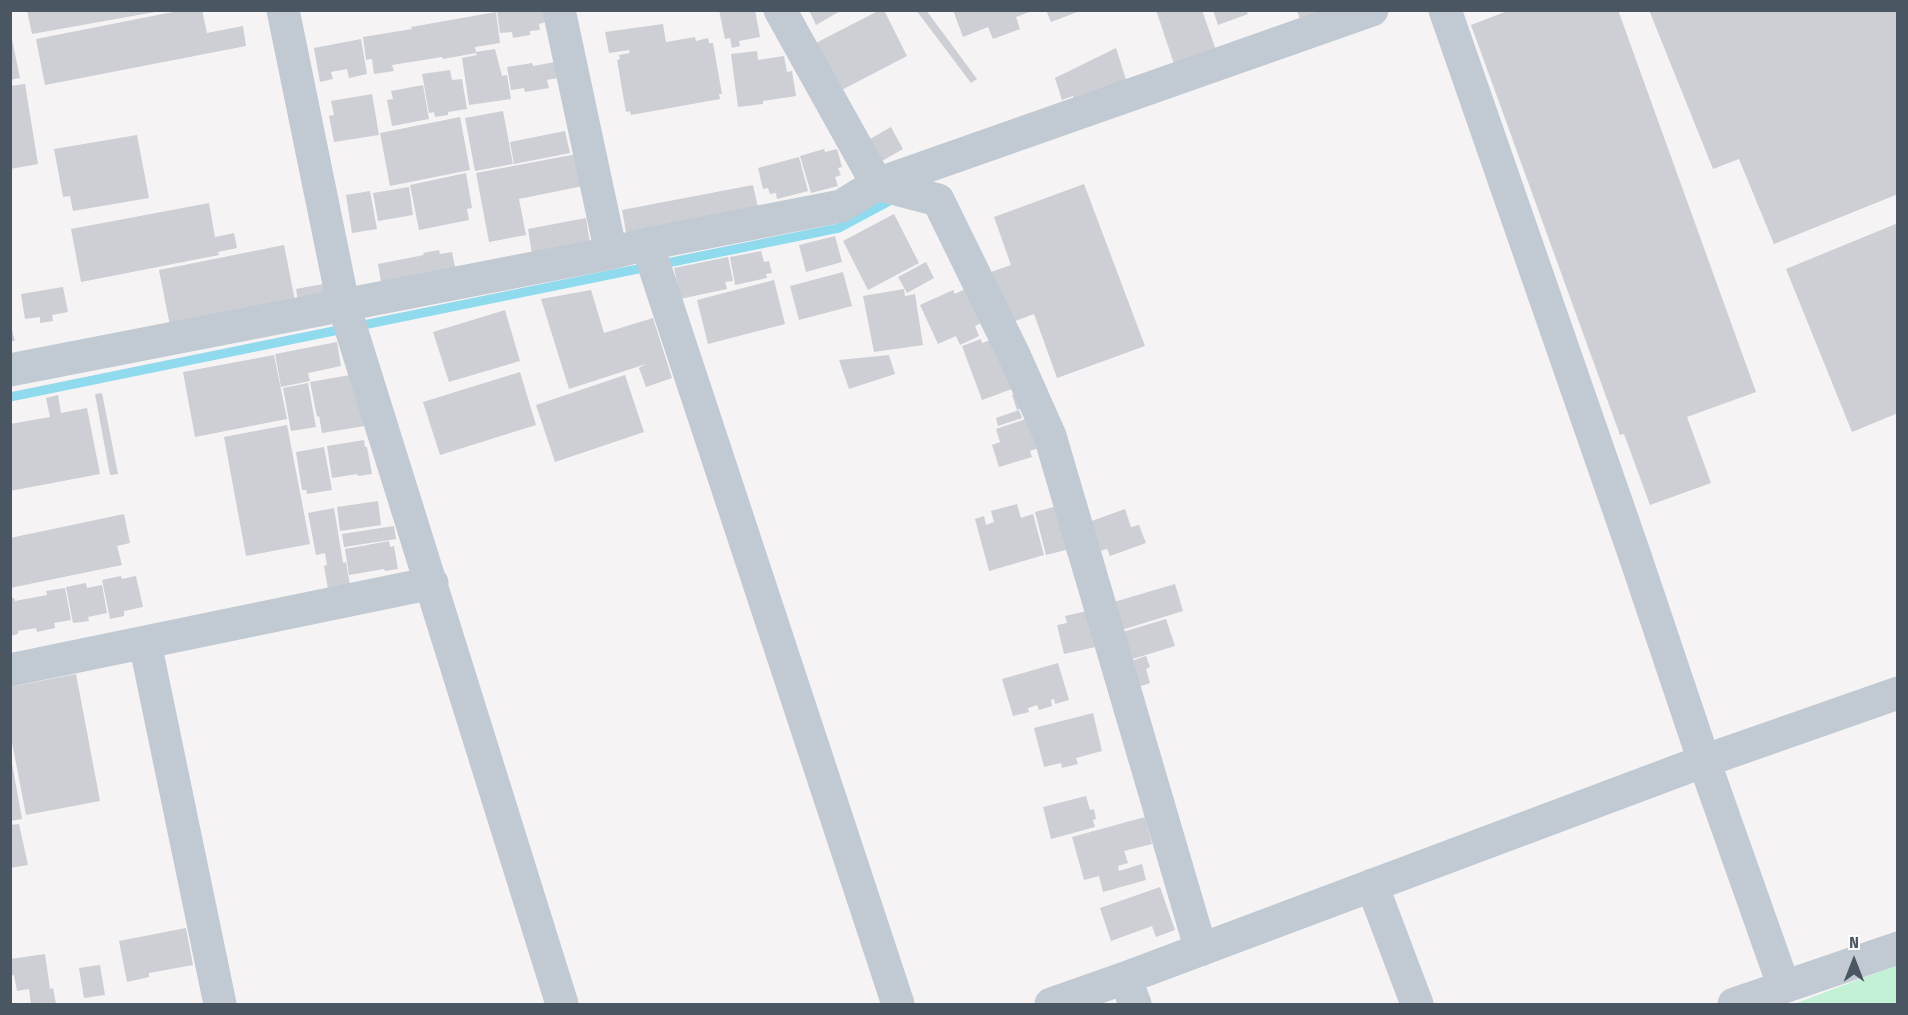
<!DOCTYPE html>
<html>
<head>
<meta charset="utf-8">
<style>
	body { margin:0 }
	#map { position:relative; width:1908px; height:1015px; overflow:hidden; background:#f5f3f3; font-family:"Fira Sans Condensed",sans-serif }
	canvas { display:block }
	.frame { position:absolute; inset:0; border:12px solid #4a5661; pointer-events:none }
	.north { position:absolute; left:1824px; top:931px; width:60px; height:60px; -webkit-text-stroke:4px #fff; paint-order:stroke; rotate:0deg; font-size:16px; font-weight:700; line-height:24px; text-align:center; color:#4a5661 }
	.north::after { content:''; display:block; margin:auto; width:21px; height:27px; background:#4a5661; clip-path:polygon(50% 0,100% 100%,50% 72%,0 100%) }
</style>
</head>
<body>
<div id="map">
<canvas width="1908" height="1015"></canvas>
<div class="frame"></div>
<div class="north">N</div>
</div>
<script>
const ctx = document.querySelector('canvas').getContext('2d');
ctx.lineJoin = 'round';
function fill(path, color) { ctx.fillStyle = color; ctx.fill(path, 'evenodd'); }
function stroke(path, color, width, dash) { ctx.strokeStyle = color; ctx.lineWidth = width; ctx.lineCap = dash ? 'butt' : 'round'; ctx.setLineDash(dash || []); ctx.stroke(path); }
fill(new Path2D(`
	M 1897,965 L 1897,1004 L 1794,1004 Z`), '#c3f1d5');
stroke(new Path2D(`
	M 10,397 L 839,228 L 895,198`), '#90daee', 9);
fill(new Path2D(`
	M 27,10 L 155,10 L 155,12 L 32,34 Z
	M 183,10 L 202,10 L 207,33 L 243,26 L 246,46 L 45,85 L 36,39 Z
	M 502,10 L 546,10 L 547,22 L 539,24 L 540,30 L 530,31 L 530,35 L 513,38 L 512,32 L 500,33 L 497,11 Z
	M 719,10 L 755,10 L 760,37 L 739,41 L 740,46 L 732,48 L 730,38 L 725,39 Z
	M 809,10 L 842,10 L 816,25 Z
	M 880,10 L 884,10 L 907,56 L 834,94 L 810,46 Z
	M 916,10 L 926,10 L 977,79 L 971,83 Z
	M 953,10 L 1032,10 L 1032,11 L 1016,17 L 1020,29 L 993,39 L 988,27 L 963,37 Z
	M 1046,10 L 1080,10 L 1080,11 L 1051,22 Z
	M 1156,10 L 1202,10 L 1217,53 L 1175,67 Z
	M 1213,10 L 1246,10 L 1248,14 L 1218,25 Z
	M 1297,10 L 1349,10 L 1303,29 Z
	M 1510,10 L 1618,10 L 1756,392 L 1687,417 L 1711,483 L 1650,505 L 1624,434 L 1620,435 L 1471,25 Z
	M 1649,10 L 1898,10 L 1898,194 L 1774,244 L 1739,159 L 1713,169 Z
	M 496,12 L 500,43 L 475,47 L 476,52 L 495,49 L 502,76 L 507,75 L 511,99 L 469,105 L 462,58 L 477,55 L 476,53 L 443,59 L 442,57 L 392,65 L 394,71 L 374,74 L 372,59 L 366,60 L 363,37 L 412,29 L 411,27 Z
	M 663,24 L 666,42 L 695,37 L 696,41 L 708,38 L 709,43 L 713,43 L 722,94 L 719,94 L 720,99 L 631,115 L 630,111 L 626,112 L 617,60 L 620,59 L 619,55 L 630,53 L 629,50 L 609,53 L 605,32 Z
	M 10,30 L 20,78 L 10,80 Z
	M 361,39 L 367,74 L 349,78 L 347,69 L 331,72 L 333,79 L 320,82 L 314,48 Z
	M 1116,48 L 1127,83 L 1074,100 L 1073,96 L 1062,100 L 1055,78 Z
	M 757,51 L 758,60 L 784,56 L 787,72 L 792,71 L 796,96 L 763,101 L 763,104 L 738,107 L 731,54 Z
	M 555,62 L 558,78 L 547,80 L 549,88 L 525,92 L 524,88 L 511,90 L 507,67 L 532,63 L 533,66 Z
	M 450,70 L 452,80 L 462,79 L 467,109 L 448,112 L 448,115 L 435,117 L 434,112 L 429,113 L 422,74 Z
	M 25,84 L 38,164 L 10,169 L 10,86 Z
	M 423,85 L 429,119 L 392,126 L 387,100 L 393,99 L 391,91 Z
	M 372,94 L 379,135 L 334,142 L 329,116 L 334,115 L 331,101 Z
	M 503,111 L 513,164 L 475,171 L 465,118 Z
	M 460,117 L 470,170 L 390,186 L 380,133 Z
	M 891,127 L 903,149 L 882,161 L 870,139 Z
	M 565,131 L 570,153 L 514,164 L 510,142 Z
	M 137,135 L 149,198 L 73,211 L 70,196 L 63,197 L 54,149 Z
	M 824,149 L 825,152 L 837,149 L 842,167 L 838,168 L 841,175 L 835,177 L 838,186 L 811,193 L 800,156 Z
	M 577,154 L 583,186 L 519,199 L 526,235 L 489,242 L 476,173 Z
	M 799,157 L 808,191 L 777,199 L 776,193 L 770,194 L 768,188 L 763,189 L 758,168 Z
	M 466,173 L 472,208 L 467,209 L 469,220 L 419,230 L 410,185 Z
	M 1084,184 L 1145,346 L 1057,378 L 1034,314 L 1010,323 L 991,272 L 1011,265 L 994,217 Z
	M 753,185 L 759,212 L 627,238 L 622,210 Z
	M 409,187 L 413,215 L 378,221 L 373,193 Z
	M 370,191 L 377,229 L 352,233 L 346,195 Z
	M 209,203 L 215,237 L 234,233 L 237,248 L 218,252 L 219,255 L 81,282 L 71,229 Z
	M 894,214 L 919,263 L 868,290 L 843,241 Z
	M 586,218 L 590,243 L 532,254 L 528,229 Z
	M 1898,223 L 1898,413 L 1852,432 L 1786,269 Z
	M 835,236 L 842,262 L 806,272 L 799,245 Z
	M 284,245 L 295,301 L 170,326 L 159,270 Z
	M 439,250 L 440,254 L 452,252 L 456,271 L 382,288 L 378,264 L 424,255 L 423,253 Z
	M 761,251 L 764,262 L 769,261 L 772,273 L 766,274 L 767,278 L 735,285 L 730,257 Z
	M 728,257 L 733,281 L 725,282 L 727,289 L 680,299 L 674,268 Z
	M 926,262 L 934,278 L 907,293 L 898,277 Z
	M 843,272 L 852,306 L 799,320 L 790,286 Z
	M 774,280 L 785,324 L 708,344 L 697,300 Z
	M 328,283 L 330,296 L 298,301 L 296,289 Z
	M 63,287 L 68,312 L 52,315 L 53,321 L 40,323 L 40,317 L 25,319 L 21,294 Z
	M 969,287 L 985,321 L 975,326 L 979,336 L 960,345 L 956,336 L 938,344 L 920,305 L 953,290 L 955,294 Z
	M 904,289 L 905,296 L 915,294 L 923,345 L 874,352 L 863,296 Z
	M 591,290 L 604,333 L 653,318 L 672,378 L 646,387 L 639,368 L 646,364 L 569,389 L 541,299 Z
	M 505,310 L 520,361 L 449,382 L 433,332 Z
	M 10,323 L 15,341 L 10,341 Z
	M 981,339 L 982,343 L 993,339 L 1012,389 L 982,400 L 962,346 Z
	M 337,342 L 341,366 L 308,373 L 310,381 L 281,387 L 275,354 Z
	M 274,355 L 287,419 L 195,437 L 183,372 Z
	M 889,355 L 895,374 L 849,389 L 839,360 Z
	M 520,372 L 536,425 L 440,455 L 423,402 Z
	M 350,375 L 365,426 L 322,433 L 319,416 L 317,417 L 310,382 Z
	M 625,375 L 644,432 L 555,462 L 536,405 Z
	M 308,383 L 316,427 L 291,431 L 283,388 Z
	M 1022,392 L 1026,406 L 1017,410 L 1012,395 Z
	M 102,393 L 118,474 L 110,475 L 95,394 Z
	M 58,395 L 61,413 L 87,408 L 100,474 L 10,491 L 10,424 L 50,417 L 46,398 Z
	M 1019,410 L 1022,418 L 998,426 L 996,418 Z
	M 1032,417 L 1042,447 L 1030,451 L 1032,457 L 999,467 L 992,445 L 1000,442 L 996,429 Z
	M 287,425 L 310,544 L 246,556 L 224,437 Z
	M 364,440 L 365,447 L 367,447 L 372,474 L 358,476 L 357,474 L 332,478 L 327,446 Z
	M 324,447 L 332,490 L 307,494 L 306,490 L 302,490 L 296,452 Z
	M 378,501 L 381,525 L 340,531 L 337,507 Z
	M 1017,504 L 1021,518 L 1033,514 L 1044,555 L 989,571 L 975,519 L 984,516 L 986,525 L 994,522 L 991,511 Z
	M 1061,505 L 1075,555 L 1068,557 L 1066,550 L 1046,555 L 1035,512 Z
	M 334,508 L 343,563 L 346,562 L 350,585 L 328,589 L 324,566 L 327,565 L 325,553 L 316,555 L 308,513 Z
	M 1125,509 L 1131,527 L 1139,525 L 1146,543 L 1110,556 L 1107,549 L 1097,552 L 1086,523 Z
	M 124,514 L 130,543 L 117,546 L 122,565 L 10,588 L 10,538 Z
	M 394,526 L 396,539 L 344,547 L 342,534 Z
	M 389,541 L 390,547 L 394,546 L 398,569 L 385,571 L 384,569 L 349,575 L 345,549 Z
	M 121,576 L 122,579 L 136,576 L 143,607 L 124,611 L 124,616 L 110,619 L 102,580 Z
	M 86,583 L 87,588 L 102,585 L 107,613 L 88,617 L 89,621 L 73,623 L 66,587 Z
	M 1175,584 L 1183,611 L 1115,632 L 1107,604 Z
	M 65,588 L 71,620 L 54,623 L 55,628 L 37,632 L 36,628 L 18,631 L 18,634 L 10,636 L 10,598 L 14,598 L 15,601 L 47,595 L 46,591 Z
	M 1091,610 L 1100,646 L 1064,654 L 1057,625 L 1067,623 L 1065,616 Z
	M 1166,619 L 1175,646 L 1126,661 L 1116,634 Z
	M 1146,656 L 1150,667 L 1146,669 L 1150,683 L 1133,689 L 1125,663 Z
	M 1058,663 L 1069,700 L 1055,704 L 1054,699 L 1051,700 L 1052,706 L 1039,710 L 1037,705 L 1028,708 L 1029,712 L 1013,716 L 1002,679 Z
	M 76,674 L 100,801 L 26,815 L 10,732 L 10,687 Z
	M 1093,713 L 1102,751 L 1076,758 L 1078,764 L 1062,768 L 1061,763 L 1044,767 L 1034,728 Z
	M 12,763 L 22,819 L 10,821 L 10,764 Z
	M 1086,796 L 1090,810 L 1094,809 L 1096,819 L 1093,820 L 1095,827 L 1051,839 L 1043,807 Z
	M 1145,817 L 1152,844 L 1124,851 L 1128,863 L 1118,866 L 1119,871 L 1142,864 L 1146,880 L 1103,892 L 1099,876 L 1084,880 L 1072,837 Z
	M 19,824 L 28,865 L 10,868 L 10,825 Z
	M 1160,887 L 1175,930 L 1156,937 L 1152,926 L 1111,941 L 1100,908 Z
	M 186,928 L 193,965 L 149,973 L 149,977 L 127,982 L 119,941 Z
	M 45,954 L 50,989 L 53,988 L 56,1004 L 31,1004 L 29,989 L 17,991 L 14,975 L 11,976 L 10,959 Z
	M 100,965 L 105,995 L 84,998 L 79,968 Z`), '#cdcfd5');
stroke(new Path2D(`
	M 283,10 L 343,303 L 562,1004
	M 559,10 L 611,253
	M 780,10 L 877,184 L 938,200 L 1014,355 L 1050,436 L 1201,950
	M 1445,10 L 1635,556 L 1704,761 L 1784,987
	M 647,244 L 898,1004
	M 10,370 L 611,253 L 647,244 L 841,206 L 877,184 L 1372,10
	M 145,643 L 220,1004
	M 10,670 L 432,583
	M 1372,885 L 1417,1004
	M 1125,978 L 1135,1004
	M 1051,1004 L 1125,978 L 1704,761 L 1898,693
	M 1734,1004 L 1898,948`), '#c1cad2', 33);
</script>
</body>
</html>
